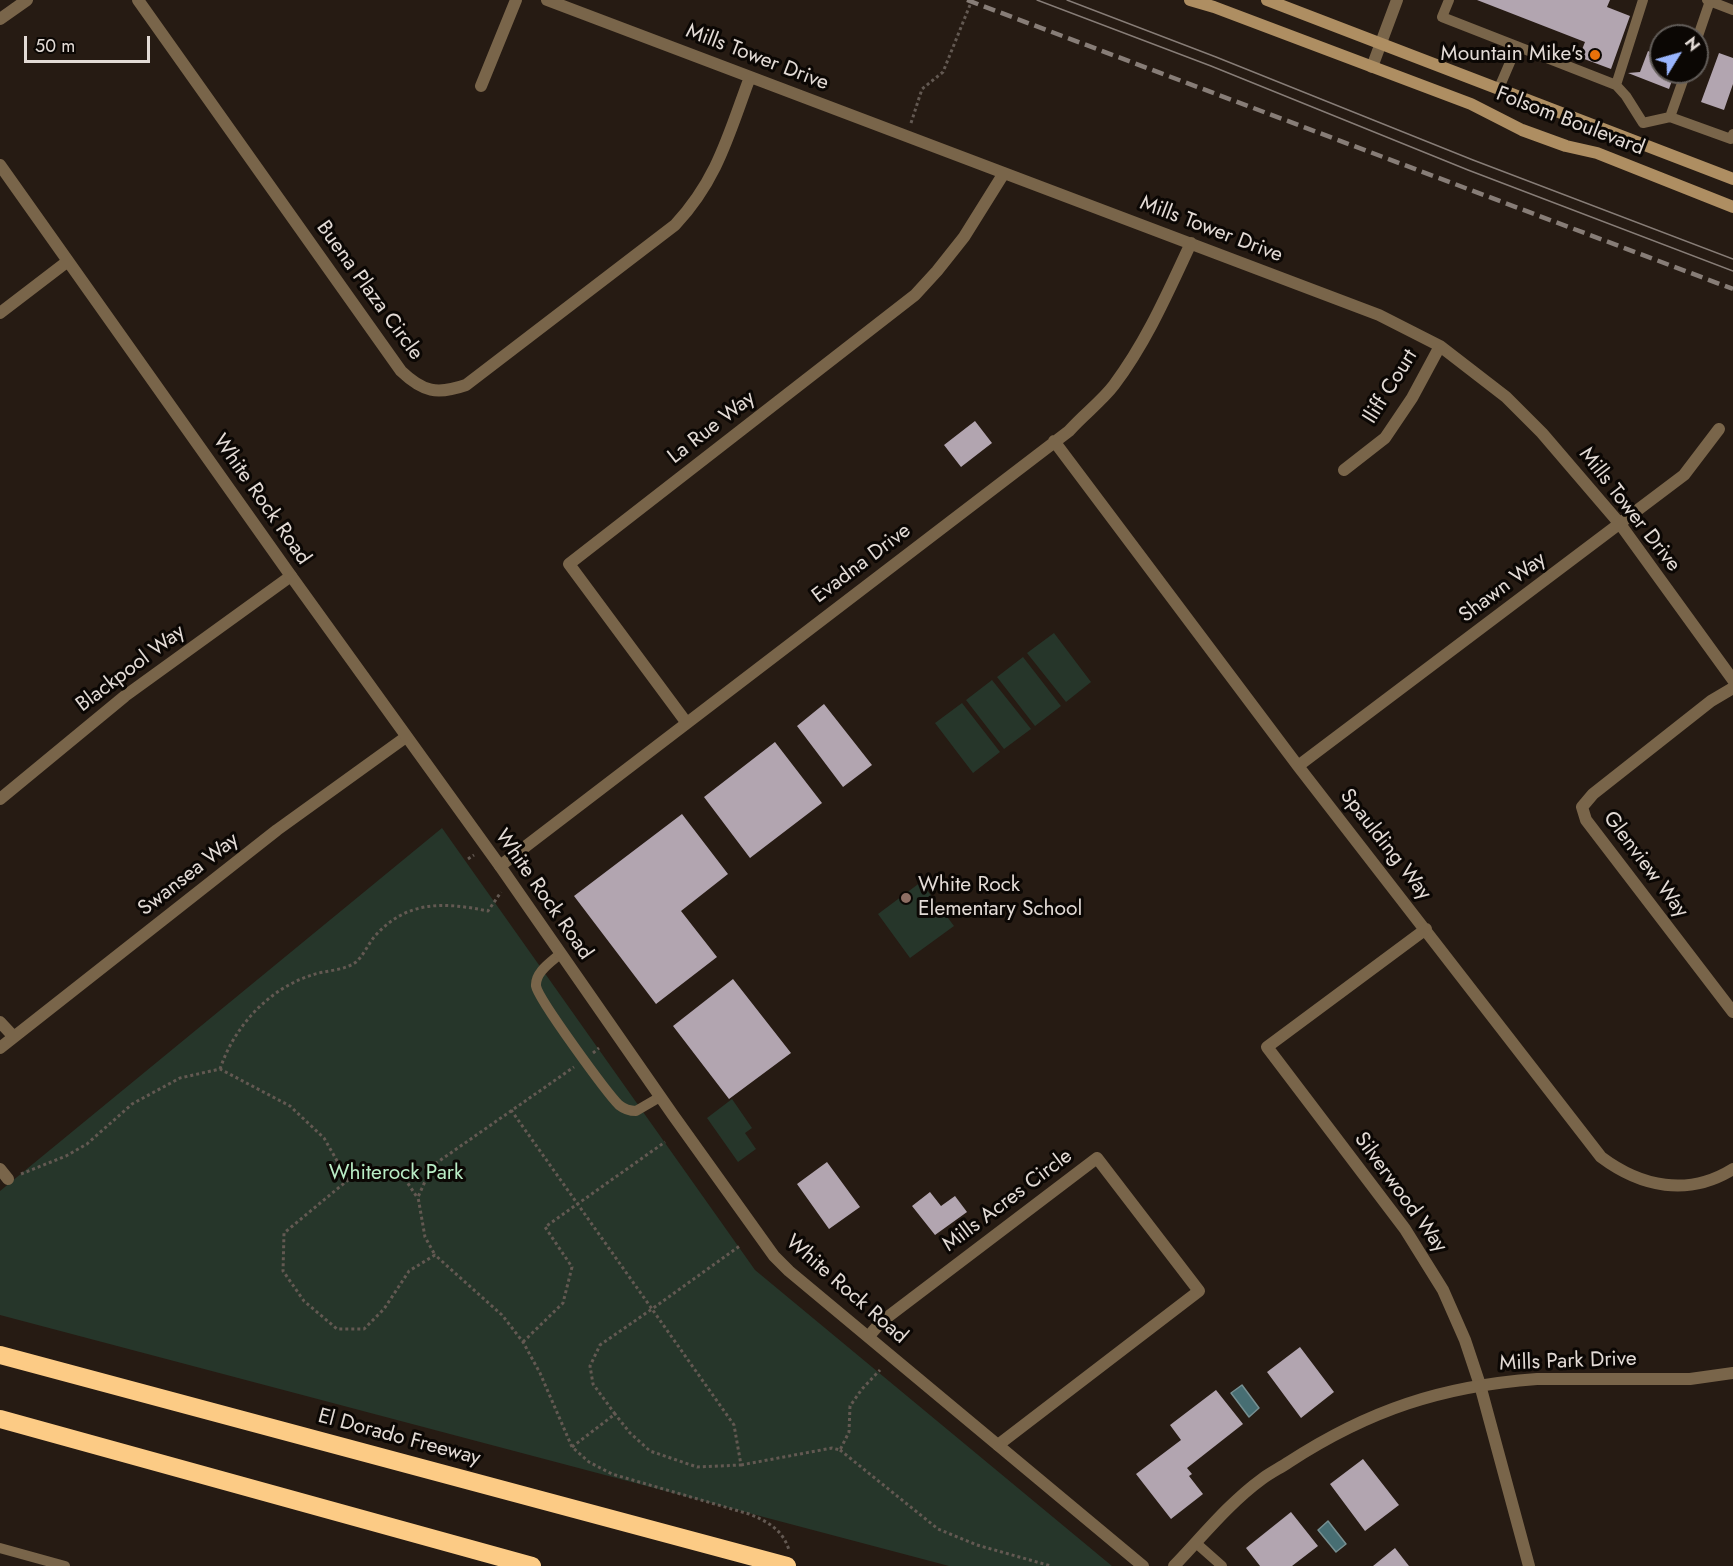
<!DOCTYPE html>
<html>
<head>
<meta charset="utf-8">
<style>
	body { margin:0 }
	#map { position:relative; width:1733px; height:1566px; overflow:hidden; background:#261b13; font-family:Jost,sans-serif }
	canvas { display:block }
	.north { position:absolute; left:1649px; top:24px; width:60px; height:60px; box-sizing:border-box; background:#0b0704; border:2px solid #615c58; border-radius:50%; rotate:53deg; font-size:16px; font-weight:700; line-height:24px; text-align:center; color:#e3dbd6 }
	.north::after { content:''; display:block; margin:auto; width:21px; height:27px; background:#99b5fd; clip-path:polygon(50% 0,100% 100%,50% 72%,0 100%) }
	.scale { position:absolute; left:24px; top:36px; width:126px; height:27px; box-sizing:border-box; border:3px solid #e3dbd6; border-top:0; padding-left:8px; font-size:18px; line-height:21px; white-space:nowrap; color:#e3dbd6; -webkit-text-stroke:4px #0b0704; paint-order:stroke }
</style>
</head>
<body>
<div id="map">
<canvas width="1733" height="1566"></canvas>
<div class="north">N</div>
<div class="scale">50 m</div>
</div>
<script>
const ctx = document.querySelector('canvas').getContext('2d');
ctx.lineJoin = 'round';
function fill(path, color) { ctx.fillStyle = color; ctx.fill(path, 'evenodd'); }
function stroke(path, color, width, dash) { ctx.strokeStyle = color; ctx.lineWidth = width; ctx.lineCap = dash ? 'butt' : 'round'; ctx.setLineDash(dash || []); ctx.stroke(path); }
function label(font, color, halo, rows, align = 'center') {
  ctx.font = font + ' Jost,sans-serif'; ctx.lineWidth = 6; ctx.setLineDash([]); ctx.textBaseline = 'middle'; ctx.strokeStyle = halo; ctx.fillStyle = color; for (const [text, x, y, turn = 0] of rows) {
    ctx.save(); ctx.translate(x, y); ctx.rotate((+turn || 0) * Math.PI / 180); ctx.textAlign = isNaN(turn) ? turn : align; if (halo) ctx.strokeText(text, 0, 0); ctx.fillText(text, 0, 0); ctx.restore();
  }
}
fill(new Path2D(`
	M 1054,633 L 1091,682 L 1066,702 L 1027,653 Z
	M 1023,657 L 1061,706 L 1035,726 L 997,677 Z
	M 992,680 L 1031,729 L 1004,749 L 966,700 Z
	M 962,703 L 1000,752 L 973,773 L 935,723 Z
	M 442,828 L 755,1270 L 1112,1566 L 949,1566 L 0,1315 L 0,1191 Z
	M 921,882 L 954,926 L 910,958 L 878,914 Z
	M 732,1099 L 752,1128 L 745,1133 L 756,1149 L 738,1162 L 707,1118 Z`), '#26362a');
const water = new Path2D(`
	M 1242,1385 L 1259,1408 L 1249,1417 L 1231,1393 Z
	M 1328,1521 L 1346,1544 L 1336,1552 L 1318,1530 Z`);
fill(water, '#476e73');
stroke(water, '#768f91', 1.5);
fill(new Path2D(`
	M 1477,0 L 1610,0 L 1607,7 L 1630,16 L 1611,69 L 1579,57 L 1585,42 Z
	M 1648,51 L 1661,56 L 1661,72 L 1675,72 L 1669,89 L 1628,73 L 1640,72 Z
	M 1719,53 L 1733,58 L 1733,84 L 1724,110 L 1701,102 Z
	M 975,421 L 992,443 L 961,467 L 944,445 Z
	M 824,704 L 872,765 L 843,787 L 797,726 Z
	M 775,742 L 822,803 L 750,858 L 704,797 Z
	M 682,814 L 728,874 L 681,911 L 717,957 L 656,1004 L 574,896 Z
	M 733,979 L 791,1053 L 729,1099 L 673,1026 Z
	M 827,1162 L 860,1207 L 829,1229 L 797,1184 Z
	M 930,1192 L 941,1206 L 955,1196 L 967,1212 L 935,1235 L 912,1206 Z
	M 1300,1347 L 1334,1392 L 1301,1418 L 1267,1372 Z
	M 1216,1390 L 1243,1424 L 1187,1468 L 1192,1474 L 1189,1476 L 1203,1494 L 1171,1519 L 1136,1474 L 1181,1440 L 1170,1425 Z
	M 1363,1459 L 1399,1505 L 1365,1531 L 1330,1484 Z
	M 1291,1512 L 1318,1546 L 1292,1566 L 1260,1566 L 1246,1548 Z
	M 1395,1548 L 1409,1566 L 1373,1566 Z`), '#b2a5b0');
stroke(new Path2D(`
	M 911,123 L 922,89 L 943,72 L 972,0
	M 468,859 L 474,855
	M 593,1053 L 599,1048
	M 220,1069 C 234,1027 268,989 312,975 C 326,970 344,971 356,962 C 364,955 368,944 375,936 C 407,900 444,902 488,911 L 501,892
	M 511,1110 L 652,1309 L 741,1245
	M 432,1166 L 418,1197 L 425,1237 L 435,1255
	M 394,1172 L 407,1182 L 417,1197
	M 21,1174 L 66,1156 L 87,1144 L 132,1104 L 180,1078 L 220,1069 L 290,1106 L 324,1138 L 348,1180 L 284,1233 L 283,1271 L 304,1301 L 337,1329 L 364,1329 L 384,1309 L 409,1271 L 435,1255 L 502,1315 L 523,1342 L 540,1373 L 572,1447 L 589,1462 L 612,1474 L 749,1514 C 767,1521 783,1530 789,1550
	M 347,1179 L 432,1166 L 574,1067
	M 523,1342 L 563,1303 L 572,1267 L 545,1227 L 665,1142
	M 572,1447 L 615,1414 L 593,1384 L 590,1366 L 600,1345 L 652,1309 L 734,1425 L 741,1465 L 697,1467 L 650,1451 L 630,1433 L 615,1414
	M 840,1450 L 938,1529 L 977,1545 L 1051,1566
	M 741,1465 L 832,1448 L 840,1450 L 849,1432 L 850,1406 L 862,1389 L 880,1370`), '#635952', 3, [3, 3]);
stroke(new Path2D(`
	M 1449,0 L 1442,17 L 1616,85 L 1643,0
	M 1707,0 L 1733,10
	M 1697,39 L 1710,1
	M 1686,72 L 1670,117 L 1731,139 L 1733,134
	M 1616,85 L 1626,96 L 1643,123 L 1670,117
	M 1499,88 L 1517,46
	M 560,954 C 551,962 535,972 536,986 C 538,999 607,1093 619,1105 C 624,1109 630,1111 636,1111 L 660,1097
	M 1196,1543 L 1222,1566
	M 0,1548 L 65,1566`), '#79654a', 10);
stroke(new Path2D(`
	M 138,0 L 401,371 C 423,392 437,395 466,385 L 675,225 C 718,179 729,133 750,77
	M 547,0 L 1379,315 L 1440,346 L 1506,397 L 1542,433 L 1620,524 L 1733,680
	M 0,19 L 27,0
	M 1372,67 L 1397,0
	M 481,86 L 516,0
	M 1054,441 L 1298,766 L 1601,1157 C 1641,1187 1688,1197 1733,1169
	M 1344,470 L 1385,438 L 1412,398 L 1440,346
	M 1733,688 L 1711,701 L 1593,794 L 1582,807 L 1586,820 L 1733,1012
	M 686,722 L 569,564 L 915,295 L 937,271 L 964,237 L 1004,173
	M 1298,766 L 1684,475 L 1719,429
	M 0,799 L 125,696 L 291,576
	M 500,866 L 1069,431 C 1083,415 1102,401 1114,385 C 1147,341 1168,292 1191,243
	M 1426,929 L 1267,1047 L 1405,1229 L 1443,1290 L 1465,1340 L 1480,1385 L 1529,1566
	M 0,1022 L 14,1037
	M 0,1048 L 277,830 L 406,737
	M 0,1169 L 8,1179
	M 869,1336 L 881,1322 L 1097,1158 L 1199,1291 L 998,1445`), '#79654a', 12);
stroke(new Path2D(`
	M 0,165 L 291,576 L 500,866 L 673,1115 L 774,1256 L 789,1271 L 1143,1566
	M 0,313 L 68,261
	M 1174,1566 C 1202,1537 1229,1503 1262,1479 C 1270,1473 1280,1468 1289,1462 C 1369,1410 1442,1386 1537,1379 L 1690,1379 L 1733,1373`), '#79654a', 12);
stroke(new Path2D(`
	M 1190,0 L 1214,7 L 1471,104 L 1522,130 L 1566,146 L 1597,153 L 1733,207
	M 1267,0 L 1733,179`), '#ae8e62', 12);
stroke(new Path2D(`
	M 0,1355 L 787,1566
	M 0,1419 L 532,1566`), '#fccb85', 18);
stroke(new Path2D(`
	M 1037,0 L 1211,66 L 1468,170 L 1733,271
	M 1067,0 L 1216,57 L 1473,160 L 1733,259`), '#877d77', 1.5);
stroke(new Path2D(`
	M 967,0 L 1733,289`), '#877d77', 4.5, [12, 6]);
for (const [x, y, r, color] of [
	[1595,55,6,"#e8710a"],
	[906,898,6,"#8d6e63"]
]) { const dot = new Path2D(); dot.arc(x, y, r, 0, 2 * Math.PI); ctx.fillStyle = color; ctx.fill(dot); stroke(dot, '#0b0704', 2); }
label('21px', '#e3dbd6', '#0b0704', [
	["Mountain Mike's",1583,55],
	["White Rock",918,886,"left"],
	["Elementary School",918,910,"left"]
], 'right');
label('21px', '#e3dbd6', '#0b0704', [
	["Mills Tower Drive",757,58,21],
	["Folsom Boulevard",1570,122,21],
	["Mills Tower Drive",1211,230,21],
	["Buena Plaza Circle",369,291,54],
	["Iliff Court",1391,387,-58],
	["La Rue Way",712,428,-38],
	["White Rock Road",261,500,55],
	["Mills Tower Drive",1629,510,52],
	["Evadna Drive",862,564,-37],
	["Shawn Way",1503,588,-37],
	["Blackpool Way",131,669,-37],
	["Spaulding Way",1385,845,52],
	["Glenview Way",1645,865,53],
	["Swansea Way",189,875,-38],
	["White Rock Road",543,895,55],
	["Silverwood Way",1400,1193,54],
	["Mills Acres Circle",1008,1201,-37],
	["White Rock Road",846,1290,41],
	["Mills Park Drive",1568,1362,-2],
	["El Dorado Freeway",399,1438,15]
]);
label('21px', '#b9ecc5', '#0b0704', [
	["Whiterock Park",396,1174]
]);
</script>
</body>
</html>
